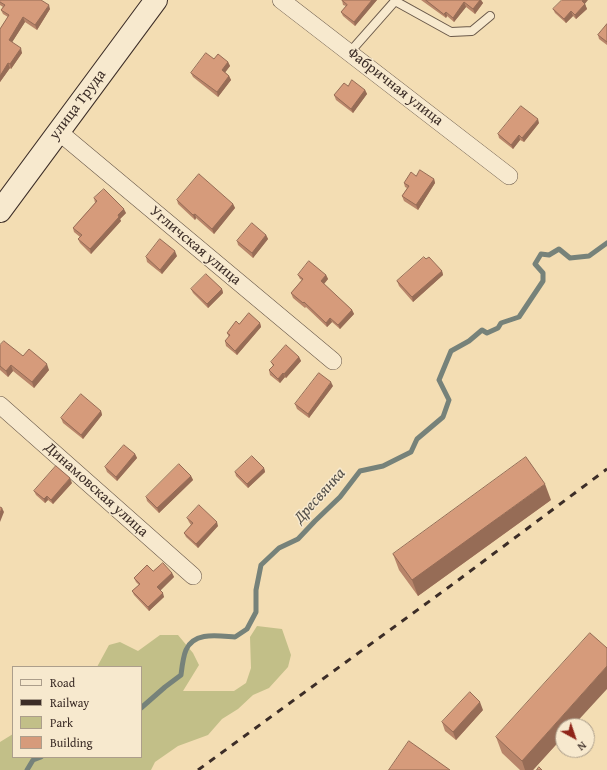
<!DOCTYPE html>
<html>
<head>
<meta charset="utf-8">
<style>
	body { margin:0 }
	#map { position:relative; width:607px; height:770px; overflow:hidden; background:#f3ddb3; font-family:"Gentium Book Plus",serif }
	canvas { display:block }
	.legend { position:absolute; left:12px; top:666px; width:130px; height:92px; box-sizing:border-box; background:#f7e9ce; border:1px solid #ac9e8b; margin:0; padding:5px 7px; list-style:none; font-size:12px; color:#3c2d27 }
	.legend li { display:flex; align-items:center; gap:8px; height:20px }
	.legend b { width:20px; border:1px solid #ac9e8b }
	.north { position:absolute; left:555px; top:718px; width:40px; height:40px; box-sizing:border-box; background:#f7e9ce; border:1px solid #ac9e8b; border-radius:50%; rotate:140deg; font-size:11px; font-weight:700; line-height:16px; text-align:center; color:#3c2d27 }
	.north::after { content:''; display:block; margin:auto; width:14px; height:18px; background:#8f2418; clip-path:polygon(50% 0,100% 100%,50% 72%,0 100%) }
</style>
</head>
<body>
<div id="map">
<canvas width="607" height="770"></canvas>
<ul class="legend">
<li><b style="height:5px;background:#f7e9ce"></b>Road</li>
<li><b style="height:5px;background:#3c2d27"></b>Railway</li>
<li><b style="height:11px;background:#c2bf88"></b>Park</li>
<li><b style="height:11px;background:#d69b7b"></b>Building</li>
</ul>
<div class="north">N</div>
</div>
<script>
const ctx = document.querySelector('canvas').getContext('2d');
ctx.lineJoin = 'round';
function fill(path, color) { ctx.fillStyle = color; ctx.fill(path, 'evenodd'); }
function stroke(path, color, width, dash) { ctx.strokeStyle = color; ctx.lineWidth = width; ctx.lineCap = dash ? 'butt' : 'round'; ctx.setLineDash(dash || []); ctx.stroke(path); }
function label(font, color, halo, rows, align = 'center') {
  ctx.font = font + ' "Gentium Book Plus",serif'; ctx.lineWidth = 3; ctx.setLineDash([]); ctx.textBaseline = 'middle'; ctx.strokeStyle = halo; ctx.fillStyle = color; for (const [text, x, y, turn = 0] of rows) {
    ctx.save(); ctx.translate(x, y); ctx.rotate((+turn || 0) * Math.PI / 180); ctx.textAlign = isNaN(turn) ? turn : align; if (halo) ctx.strokeText(text, 0, 0); ctx.fillText(text, 0, 0); ctx.restore();
  }
}
fill(new Path2D(`
	M 257,626 L 282,629 L 291,655 L 288,667 L 269,688 L 253,695 L 238,709 L 222,719 L 208,735 L 178,746 L 155,762 L 151,770 L 0,770 L 0,742 L 13,734 L 13,757 L 141,757 L 141,667 L 97,667 L 109,645 L 120,642 L 138,651 L 160,635 L 178,635 L 193,653 L 199,665 L 183,691 L 234,691 L 246,683 L 251,668 L 250,637 Z`), '#c2bf88');
stroke(new Path2D(`
	M 141,708 L 165,687 L 181,675 C 182,667 183,657 186,650 C 194,631 219,636 235,637 L 247,629 L 256,612 L 256,590 L 261,565 L 279,548 L 298,539 L 315,521 L 340,497 L 360,471 L 383,466 L 411,452 L 417,439 L 443,417 L 449,400 L 439,380 L 451,351 L 469,341 L 482,330 L 487,333 L 498,328 L 501,323 L 519,317 L 543,281 L 543,273 L 535,264 L 541,254 L 549,255 L 559,249 L 570,258 L 589,256 L 607,243
	M 27,770 L 33,760 L 41,757`), '#76827a', 5);
const lane = new Path2D(`
	M 350,52 L 395,1 L 451,32 L 472,31 L 490,16`);
const street = new Path2D(`
	M 281,0 L 509,176
	M 59,132 L 333,361
	M 0,405 L 193,576`);
const secondary = new Path2D(`
	M 0,211 L 156,0`);
stroke(lane, '#6a594a', 10);
stroke(street, '#6a594a', 18);
stroke(secondary, '#3c2d27', 24);
stroke(lane, '#f7e9ce', 8);
stroke(street, '#f7e9ce', 17);
stroke(secondary, '#f7e9ce', 22);
stroke(new Path2D(`
	M 198,770 L 453,584 L 607,469`), '#3c2d27', 3, [7, 7]);
fill(new Path2D(`
	M 0,0 L 50,9 L 37,30 L 25,22 L 12,42 L 22,53 L 11,69 L 10,68 L 0,82 L 0,29 L 8,17 L 3,14 L 1,10 L 3,7 L 0,5 Z
	M 342,0 L 377,0 L 355,26 L 343,16 L 341,12 L 346,6 L 343,5 Z
	M 421,0 L 481,0 L 483,3 L 475,14 L 466,7 L 454,22 L 447,16 L 446,18 Z
	M 585,4 L 587,9 L 576,19 L 573,16 L 566,23 L 555,13 L 553,9 Z
	M 607,24 L 607,45 L 599,39 L 598,35 Z
	M 214,59 L 228,62 L 230,66 L 225,72 L 229,76 L 231,80 L 218,97 L 193,77 L 191,73 Z
	M 348,86 L 365,90 L 367,94 L 353,113 L 336,100 L 334,95 Z
	M 539,123 L 524,142 L 520,140 L 513,149 L 499,138 L 498,134 Z
	M 416,176 L 434,179 L 435,183 L 418,210 L 404,201 L 402,196 L 407,188 L 405,187 L 404,183 Z
	M 94,198 L 126,213 L 120,219 L 121,221 L 91,254 L 80,243 L 78,239 L 80,237 L 74,232 L 73,228 L 95,203 Z
	M 177,200 L 233,204 L 235,208 L 214,234 L 196,218 L 195,220 L 178,204 Z
	M 266,235 L 268,239 L 253,258 L 238,245 L 237,241 Z
	M 177,256 L 162,274 L 147,262 L 146,257 Z
	M 426,259 L 442,271 L 443,275 L 413,302 L 399,286 L 397,281 Z
	M 298,275 L 326,275 L 328,279 L 324,284 L 352,310 L 354,314 L 340,329 L 332,322 L 327,327 L 306,307 L 305,308 L 293,298 L 291,293 L 302,280 L 300,279 Z
	M 191,289 L 222,289 L 223,293 L 208,308 L 193,293 Z
	M 260,323 L 261,327 L 237,355 L 226,346 L 225,341 L 229,337 L 227,333 L 239,324 Z
	M 0,345 L 23,356 L 49,370 L 34,388 L 13,371 L 8,377 L 0,370 Z
	M 299,357 L 301,361 L 286,378 L 285,377 L 280,383 L 270,375 L 269,370 L 273,366 L 271,362 Z
	M 333,386 L 309,418 L 297,409 L 295,404 Z
	M 101,411 L 102,415 L 83,439 L 63,423 L 61,418 Z
	M 135,454 L 137,458 L 117,481 L 107,472 L 105,467 Z
	M 264,468 L 265,472 L 248,488 L 236,476 L 235,472 Z
	M 191,476 L 193,480 L 159,513 L 147,501 L 146,497 Z
	M 72,483 L 53,504 L 48,500 L 45,503 L 36,495 L 34,491 Z
	M 551,500 L 418,596 L 399,570 L 393,554 Z
	M 187,518 L 218,526 L 198,548 L 186,537 L 184,533 L 191,525 L 189,522 Z
	M 153,571 L 172,573 L 174,577 L 160,590 L 164,597 L 149,611 L 134,595 L 132,591 L 139,585 L 136,582 L 134,578 Z
	M 483,710 L 456,740 L 445,731 L 442,722 Z
	M 496,737 L 563,737 L 533,770 L 520,770 L 502,753 Z`), '#b8856a');
fill(new Path2D(`
	M 372,0 L 377,0 L 355,26 L 354,22 Z
	M 480,0 L 481,0 L 483,3 L 475,14 L 473,9 Z
	M 583,0 L 588,0 L 584,5 L 582,1 Z
	M 464,2 L 466,7 L 454,22 L 453,18 Z
	M 585,4 L 587,9 L 576,19 L 575,15 Z
	M 49,5 L 50,9 L 37,30 L 35,25 Z
	M 571,11 L 573,16 L 566,23 L 564,19 Z
	M 446,12 L 447,16 L 446,18 L 444,14 Z
	M 23,17 L 25,22 L 11,44 L 9,40 Z
	M 21,48 L 22,53 L 11,69 L 10,64 Z
	M 228,62 L 230,66 L 224,74 L 222,70 Z
	M 8,63 L 10,68 L 0,82 L 0,76 Z
	M 229,76 L 231,80 L 218,97 L 217,92 Z
	M 365,90 L 367,94 L 353,113 L 351,109 Z
	M 538,119 L 539,123 L 524,142 L 522,138 Z
	M 519,135 L 520,140 L 513,149 L 511,145 Z
	M 434,179 L 435,183 L 418,210 L 416,205 Z
	M 233,204 L 235,208 L 214,234 L 212,229 Z
	M 124,209 L 126,213 L 120,219 L 121,221 L 91,254 L 90,249 L 118,215 Z
	M 195,214 L 196,218 L 195,220 L 193,215 Z
	M 266,235 L 268,239 L 253,258 L 252,253 Z
	M 175,251 L 177,256 L 162,274 L 160,270 Z
	M 442,271 L 443,275 L 413,302 L 412,297 Z
	M 326,275 L 328,279 L 323,285 L 321,281 Z
	M 222,289 L 223,293 L 208,308 L 207,304 Z
	M 352,310 L 354,314 L 340,329 L 338,325 Z
	M 330,318 L 332,322 L 327,327 L 326,323 Z
	M 260,323 L 261,327 L 237,355 L 235,351 Z
	M 299,357 L 301,361 L 286,378 L 284,374 Z
	M 47,364 L 49,370 L 34,388 L 32,382 Z
	M 11,365 L 13,371 L 8,377 L 6,371 Z
	M 283,373 L 285,377 L 280,383 L 278,379 Z
	M 331,382 L 333,386 L 309,418 L 308,414 Z
	M 101,411 L 102,415 L 83,439 L 81,435 Z
	M 135,454 L 137,458 L 117,481 L 116,477 Z
	M 264,468 L 265,472 L 248,488 L 247,484 Z
	M 191,476 L 193,480 L 159,513 L 157,508 Z
	M 70,478 L 72,483 L 53,504 L 51,500 Z
	M 545,484 L 551,500 L 418,596 L 412,580 Z
	M 47,496 L 48,500 L 45,503 L 44,499 Z
	M 2,508 L 4,512 L 0,522 L 0,513 Z
	M 217,522 L 218,526 L 198,548 L 196,544 Z
	M 172,573 L 174,577 L 159,592 L 157,587 Z
	M 163,593 L 164,597 L 149,611 L 148,607 Z
	M 607,666 L 607,689 L 573,726 L 563,726 L 563,737 L 533,770 L 525,770 L 522,761 Z
	M 480,702 L 483,710 L 456,740 L 453,732 Z`), '#966c56');
const building = new Path2D(`
	M 0,0 L 41,0 L 49,5 L 35,25 L 23,17 L 9,40 L 21,48 L 10,64 L 8,63 L 0,76 L 0,29 L 9,15 L 1,10 L 5,5 L 0,2 Z
	M 342,0 L 372,0 L 354,22 L 341,12 L 347,5 Z
	M 426,0 L 480,0 L 473,9 L 464,2 L 453,18 L 446,12 L 444,14 Z
	M 562,0 L 583,0 L 582,1 L 585,4 L 575,15 L 571,11 L 564,19 L 553,9 Z
	M 607,24 L 607,42 L 598,35 Z
	M 206,53 L 214,59 L 218,54 L 228,62 L 222,70 L 229,76 L 217,92 L 191,73 Z
	M 352,80 L 365,90 L 351,109 L 334,95 L 344,83 L 348,86 Z
	M 521,106 L 538,119 L 522,138 L 519,135 L 511,145 L 498,134 Z
	M 420,170 L 434,179 L 416,205 L 402,196 L 409,186 L 404,183 L 411,172 L 416,176 Z
	M 199,174 L 233,204 L 212,229 L 195,214 L 193,215 L 177,200 Z
	M 104,189 L 124,209 L 118,215 L 119,217 L 90,249 L 78,239 L 82,235 L 73,228 L 97,201 L 94,198 Z
	M 252,223 L 266,235 L 252,253 L 237,241 Z
	M 160,239 L 175,251 L 160,270 L 146,257 Z
	M 424,257 L 426,259 L 429,257 L 442,271 L 412,297 L 397,281 Z
	M 309,261 L 326,275 L 321,281 L 352,310 L 338,325 L 330,318 L 326,323 L 304,302 L 303,303 L 291,293 L 303,279 L 298,275 Z
	M 206,274 L 222,289 L 207,304 L 191,289 Z
	M 249,313 L 260,323 L 235,351 L 225,341 L 230,335 L 227,333 L 236,321 L 239,324 Z
	M 4,341 L 23,356 L 29,349 L 47,364 L 32,382 L 11,365 L 6,371 L 0,366 L 0,345 Z
	M 286,345 L 299,357 L 284,374 L 283,373 L 278,379 L 269,370 L 274,365 L 271,362 Z
	M 319,373 L 331,382 L 308,414 L 295,404 Z
	M 81,394 L 101,411 L 81,435 L 61,418 Z
	M 124,445 L 135,454 L 116,477 L 105,467 Z
	M 252,456 L 264,468 L 247,484 L 235,472 Z
	M 526,457 L 545,484 L 412,580 L 393,554 Z
	M 179,464 L 191,476 L 157,508 L 146,497 Z
	M 56,466 L 70,478 L 51,500 L 47,496 L 44,499 L 34,491 Z
	M 199,505 L 217,522 L 196,544 L 184,533 L 193,523 L 187,518 Z
	M 0,507 L 2,508 L 0,513 Z
	M 163,563 L 172,573 L 157,587 L 163,593 L 148,607 L 132,591 L 140,584 L 134,578 L 147,565 L 153,571 Z
	M 590,633 L 607,648 L 607,666 L 522,761 L 496,737 Z
	M 470,692 L 480,702 L 453,732 L 442,722 Z
	M 409,741 L 450,770 L 389,770 Z
	M 539,767 L 542,770 L 537,770 Z`);
fill(building, '#d69b7b');
stroke(building, '#966c56', 1);
label('15px', '#3c2d27', '#f7e9ce', [
	["Фабричная улица",395,87,38],
	["улица Труда",78,105,-53],
	["Угличская улица",195,246,40],
	["Динамовская улица",96,490,42]
]);
label('italic 16px', '#54504a', '#f7e9ce', [
	["Дресвянка",320,496,-48]
]);
</script>
</body>
</html>
